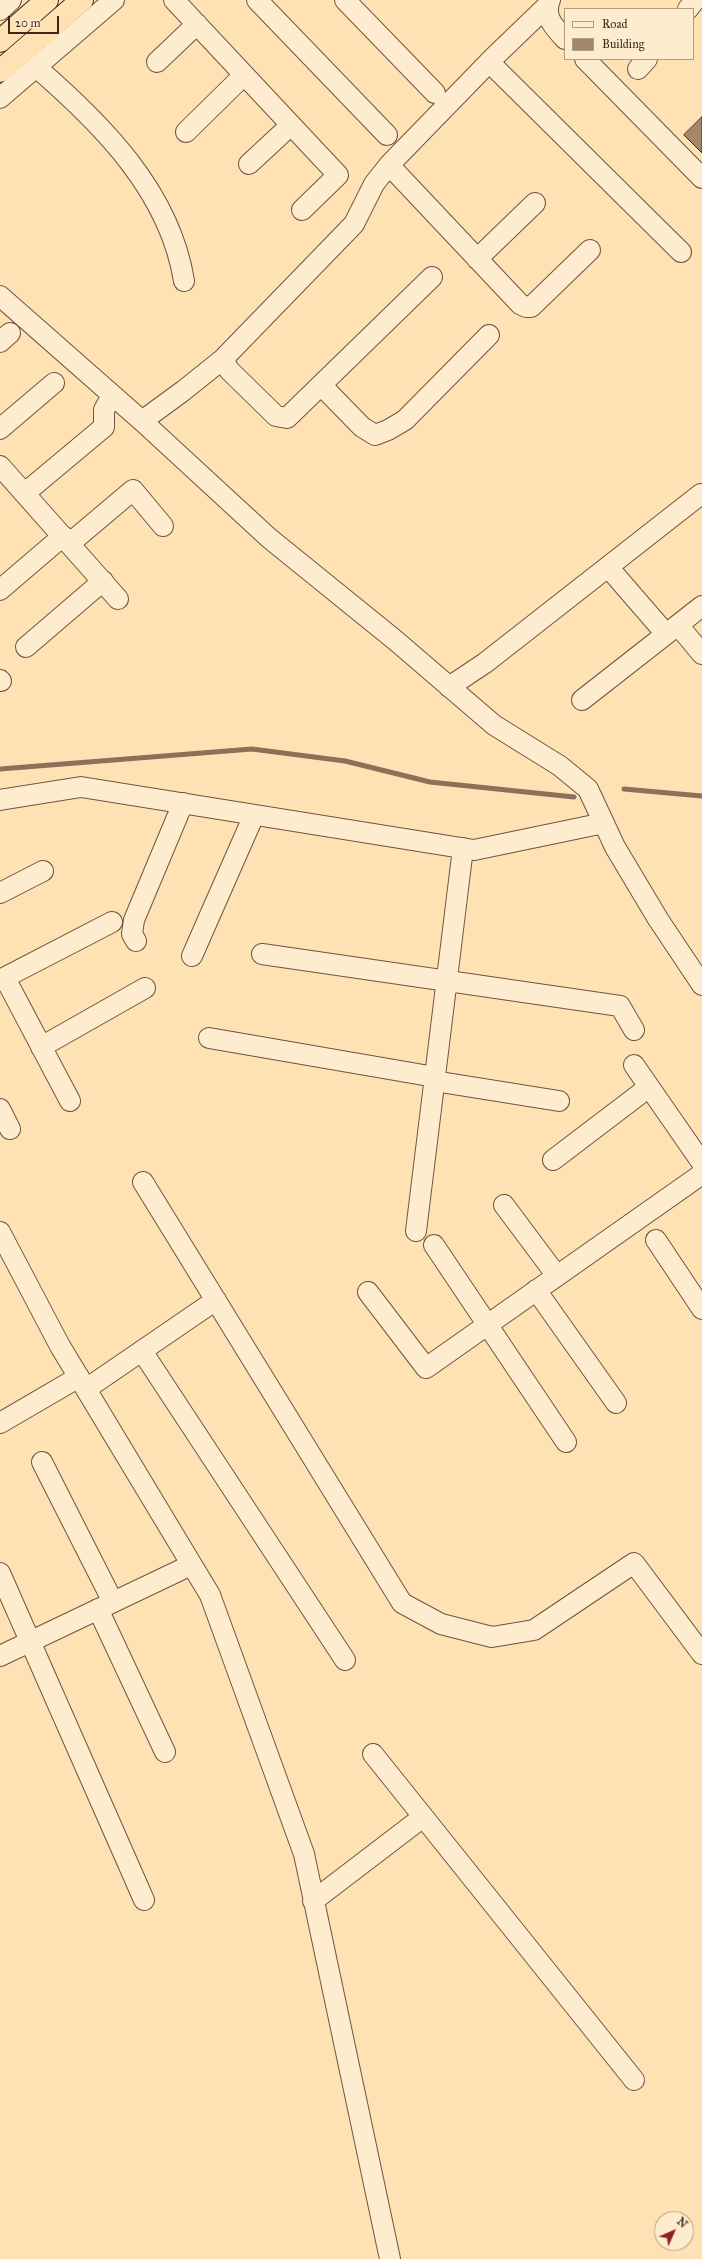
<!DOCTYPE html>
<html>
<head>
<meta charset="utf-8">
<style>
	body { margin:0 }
	#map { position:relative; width:702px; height:2259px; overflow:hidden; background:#fee2b3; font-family:"IM FELL Great Primer",serif }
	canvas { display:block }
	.legend { position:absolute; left:564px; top:8px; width:130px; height:52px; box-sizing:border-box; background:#feecce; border:1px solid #b39c86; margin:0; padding:5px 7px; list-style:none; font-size:12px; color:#42251b }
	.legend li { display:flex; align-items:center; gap:8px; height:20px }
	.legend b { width:20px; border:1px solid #b39c86 }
	.north { position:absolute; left:654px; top:2211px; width:40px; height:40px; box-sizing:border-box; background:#feecce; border:1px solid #b39c86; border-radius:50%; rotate:45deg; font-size:11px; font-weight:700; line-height:16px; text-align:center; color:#42251b }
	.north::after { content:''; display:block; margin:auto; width:14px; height:18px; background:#8f2418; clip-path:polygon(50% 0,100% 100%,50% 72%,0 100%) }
	.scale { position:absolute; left:8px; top:16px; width:51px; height:18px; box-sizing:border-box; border:2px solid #42251b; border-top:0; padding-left:5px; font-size:12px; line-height:14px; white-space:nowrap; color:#42251b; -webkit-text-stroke:3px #feecce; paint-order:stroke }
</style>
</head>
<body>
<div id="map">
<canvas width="702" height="2259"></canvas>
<ul class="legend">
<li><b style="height:5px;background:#feecce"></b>Road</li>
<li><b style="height:11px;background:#a4876a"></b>Building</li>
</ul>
<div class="north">N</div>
<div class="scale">20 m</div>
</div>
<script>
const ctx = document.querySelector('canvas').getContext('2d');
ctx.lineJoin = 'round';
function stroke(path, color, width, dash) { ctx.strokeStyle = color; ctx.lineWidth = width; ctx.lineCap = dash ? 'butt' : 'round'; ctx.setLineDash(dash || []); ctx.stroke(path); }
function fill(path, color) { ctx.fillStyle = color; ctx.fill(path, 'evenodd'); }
stroke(new Path2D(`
	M 0,769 L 252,749 L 345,761 L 430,782 L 574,797
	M 624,789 L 702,796`), '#8c7057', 5);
const building = new Path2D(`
	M 702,117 L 702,153 L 684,135 Z`);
fill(building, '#a4876a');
stroke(building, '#42251b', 1);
const minor = new Path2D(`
	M 174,0 L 338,175 L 302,210
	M 257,0 L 387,135
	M 345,0 L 435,93
	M 550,0 C 543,16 554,27 565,39
	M 688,9 L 695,0
	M 0,10 L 11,0
	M 585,59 L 702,178
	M 157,62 L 197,24
	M 489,62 L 681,252
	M 36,67 C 102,124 170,192 184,281
	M 638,69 L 647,59
	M 0,98 L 114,0
	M 186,132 L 244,75
	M 249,164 L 291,125
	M 389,165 L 520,304 L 526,307 L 531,307 L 590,250
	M 477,259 L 535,203
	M 0,296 L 142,421 L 269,538 L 395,640 L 494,725 L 560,766 L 588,789 L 615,847 L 658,919 L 702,985
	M 0,342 L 10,333
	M 223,359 L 229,370 L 276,416 L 287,418 L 432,277
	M 321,385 L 362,427 L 375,435 L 388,430 L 405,420 L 489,335
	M 142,421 L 183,391 L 223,359 L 354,224 L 374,184 L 389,165 L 494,57 L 547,6
	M 0,429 L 54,383
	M 0,466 L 118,599
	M 25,493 L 104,427 L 104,410 L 112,395
	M 69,544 L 133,490 L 163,526
	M 608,567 L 666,634
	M 0,590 L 63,536
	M 678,625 L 702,654
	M 26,647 L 103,581
	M 0,680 L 1,681
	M 449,687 L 485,663 L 701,494
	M 582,700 L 702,606
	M 0,800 L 81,787 L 474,850 L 604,823
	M 0,893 L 43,871
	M 136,941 L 132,934 L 134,920 L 183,803
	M 262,954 L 620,1006 L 634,1030
	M 192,956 L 254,815
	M 5,978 L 70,1101
	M 0,980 L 112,922
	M 209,1038 L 435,1077
	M 41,1047 L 145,988
	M 634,1065 L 702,1163
	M 434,1081 L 559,1101
	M 0,1109 L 10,1129
	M 553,1160 L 649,1087
	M 143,1182 L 402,1603 L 441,1624 L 492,1637 L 534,1630 L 634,1563 L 702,1654
	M 504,1205 L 557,1276
	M 416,1231 L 463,848
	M 0,1232 L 60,1346 L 210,1595 L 304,1854 L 390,2259
	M 656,1240 L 702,1309
	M 434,1245 L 566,1442
	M 536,1290 L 616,1403
	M 368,1292 L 426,1368 L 702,1174
	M 142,1351 L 345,1660
	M 86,1389 L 216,1300
	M 0,1423 L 79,1377
	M 42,1462 L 113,1602
	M 0,1573 L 144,1900
	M 98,1609 L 165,1752
	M 0,1656 L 191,1565
	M 373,1754 L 634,2080
	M 313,1901 L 423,1817`);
const highway = new Path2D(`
	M 0,41 L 47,0
	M 0,71 L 82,0`);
stroke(minor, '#715441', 22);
stroke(highway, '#42251b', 24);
stroke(minor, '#feecce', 20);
stroke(highway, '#fee2b3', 22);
</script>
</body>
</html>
